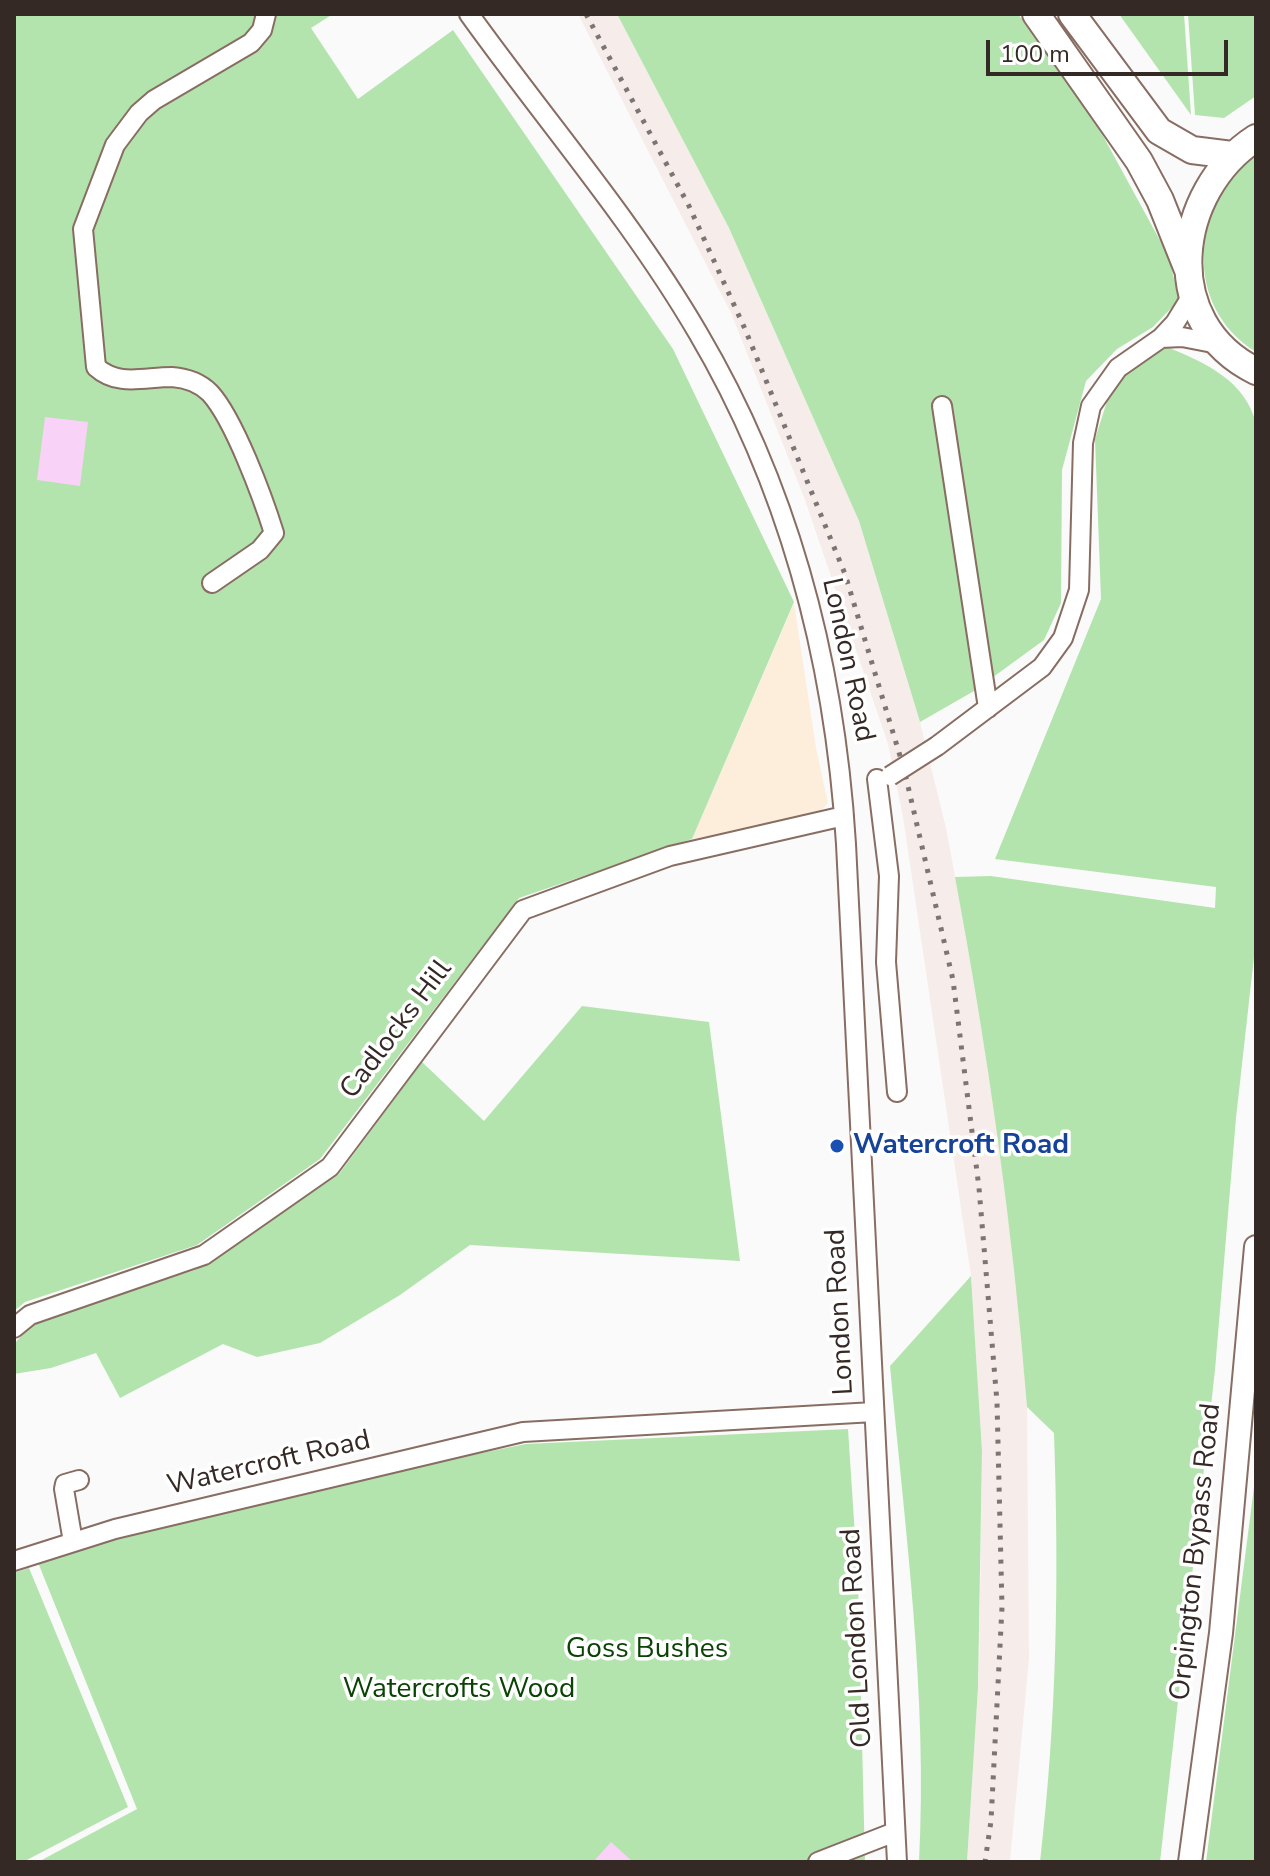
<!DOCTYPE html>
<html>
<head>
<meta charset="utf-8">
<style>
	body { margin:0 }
	#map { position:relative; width:1270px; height:1876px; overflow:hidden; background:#fafafa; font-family:"Nunito Sans",sans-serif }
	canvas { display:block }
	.frame { position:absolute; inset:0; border:16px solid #352925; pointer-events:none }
	.scale { position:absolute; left:986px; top:40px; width:242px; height:36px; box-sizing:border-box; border:4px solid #352925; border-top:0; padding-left:10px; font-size:24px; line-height:28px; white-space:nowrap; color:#352925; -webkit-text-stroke:6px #fff; paint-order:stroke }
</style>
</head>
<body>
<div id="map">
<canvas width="1270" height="1876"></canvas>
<div class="frame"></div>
<div class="scale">100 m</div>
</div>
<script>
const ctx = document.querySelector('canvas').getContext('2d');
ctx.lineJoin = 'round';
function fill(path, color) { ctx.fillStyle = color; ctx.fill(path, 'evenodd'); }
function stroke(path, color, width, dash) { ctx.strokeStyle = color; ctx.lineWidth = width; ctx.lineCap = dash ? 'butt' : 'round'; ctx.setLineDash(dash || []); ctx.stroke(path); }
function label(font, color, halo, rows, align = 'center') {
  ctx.font = font + ' "Nunito Sans",sans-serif'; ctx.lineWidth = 7; ctx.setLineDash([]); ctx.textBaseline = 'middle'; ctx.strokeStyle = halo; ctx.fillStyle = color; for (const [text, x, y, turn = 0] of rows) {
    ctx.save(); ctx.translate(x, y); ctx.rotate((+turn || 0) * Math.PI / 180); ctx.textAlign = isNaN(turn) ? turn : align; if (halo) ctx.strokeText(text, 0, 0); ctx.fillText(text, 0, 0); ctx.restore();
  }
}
fill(new Path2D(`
	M 794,603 L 816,748 L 828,803 L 812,819 L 692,839 Z`), '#fdeedb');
fill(new Path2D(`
	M 578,14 L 617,14 L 729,228 L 859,521 L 920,722 L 946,828 L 987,1045 L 1016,1267 L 1027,1407 L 1029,1659 L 1010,1862 L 967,1862 L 979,1672 L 982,1451 L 971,1276 L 903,817 L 888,744 L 805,500 L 731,313 Z`), '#f6edea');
fill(new Path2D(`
	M 14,14 L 333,14 L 311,28 L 358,99 L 453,30 L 673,349 L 794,602 L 692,839 L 519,898 L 320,1159 L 197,1245 L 25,1302 L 14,1311 Z
	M 617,14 L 1018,14 L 1090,112 L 1169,257 L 1179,300 L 1153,327 L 1117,349 L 1086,381 L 1062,470 L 1061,603 L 1044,640 L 974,691 L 920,722 L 859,521 L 729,228 Z
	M 1119,14 L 1184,14 L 1191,115 Z
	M 1188,14 L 1256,14 L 1256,96 L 1224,118 L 1195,115 Z
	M 1256,155 L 1256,352 C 1181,305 1192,204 1256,155 Z
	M 1162,345 C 1199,360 1241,377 1254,417 L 1256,939 L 1236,1118 L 1215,1370 L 1160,1862 L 1040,1862 C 1057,1716 1059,1580 1054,1433 L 1027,1407 C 1013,1229 988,1053 955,877 L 991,876 L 1215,908 L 1216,887 L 995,859 L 1101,599 L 1095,439 L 1109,395 L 1130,368 Z
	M 582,1006 L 709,1022 L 740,1261 L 470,1245 L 400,1295 L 320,1343 L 257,1357 L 223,1344 L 120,1398 L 96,1353 L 51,1368 L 14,1374 L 14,1344 L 33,1323 L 195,1270 L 339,1174 L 422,1062 L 484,1121 Z
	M 971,1276 L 982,1451 L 978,1688 L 967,1862 L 919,1862 C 928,1697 905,1530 890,1366 Z
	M 848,1429 L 858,1581 L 865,1862 L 38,1862 L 137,1809 L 37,1560 L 346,1480 L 526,1444 Z
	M 1256,1471 L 1256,1862 L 1206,1862 Z
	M 29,1568 L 128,1807 L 23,1862 L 14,1862 L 14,1573 Z`), '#b4e4ae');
fill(new Path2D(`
	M 45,417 L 88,422 L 80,486 L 37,480 Z
	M 611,1842 L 633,1862 L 593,1862 Z`), '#f8d2f7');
const minor = new Path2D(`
	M 469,14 C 545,120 632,220 698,333 C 790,489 835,665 846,844 L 897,1862
	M 1161,338 L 1182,337 L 1223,345
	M 942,406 L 988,708
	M 212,583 L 260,550 L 274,533 C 263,498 234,419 210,393 C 200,383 186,378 172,377 C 144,377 118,387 96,367 L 83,229 L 115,145 L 139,113 L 154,100 L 251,43 L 262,30 L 266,14
	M 937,746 L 1042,667 L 1063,638 L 1079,590 L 1083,443 L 1091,406 L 1118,368 L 1161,338 L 1175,323 L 1194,292
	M 877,779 L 889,876 L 886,962 L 897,1092
	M 14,1328 L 30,1315 L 204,1255 L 330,1167 L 523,910 L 670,856 L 844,816
	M 73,1542 L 64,1489 L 65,1484 L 79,1480
	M 14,1561 L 115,1529 L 523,1432 L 874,1412
	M 818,1862 L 895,1832`);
const major = new Path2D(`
	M 1190,1862 L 1221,1633 L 1256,1247`);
const highway = new Path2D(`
	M 1036,14 L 1139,161 L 1160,200 L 1188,270
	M 1072,14 L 1159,131 L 1192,150 L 1232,155
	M 1256,138 C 1174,191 1158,323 1256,371`);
stroke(minor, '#886d63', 22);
stroke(major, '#886d63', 26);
stroke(highway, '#886d63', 30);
stroke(minor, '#fff', 18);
stroke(major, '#fff', 22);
stroke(highway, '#fff', 26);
stroke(new Path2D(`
	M 586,14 L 689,206 L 745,329 L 845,574 L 904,769 L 953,980 L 979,1188 L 997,1402 L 1002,1607 L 991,1821 L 985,1862`), '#7d7573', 5, [4, 8]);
const minorBridge = new Path2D(`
	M 890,776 L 937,746`);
stroke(minorBridge, '#886d63', 22, []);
stroke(minorBridge, '#fff', 18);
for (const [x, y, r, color] of [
	[837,1146,8,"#1a4fb4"]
]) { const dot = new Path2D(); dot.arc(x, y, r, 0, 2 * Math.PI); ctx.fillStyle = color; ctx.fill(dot); stroke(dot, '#fff', 3); }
label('28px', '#352925', '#fff', [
	["London Road",847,660,78],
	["Cadlocks Hill",397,1030,-53],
	["London Road",841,1312,-93],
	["Watercroft Road",269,1464,-13],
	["Orpington Bypass Road",1197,1552,-84],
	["Old London Road",858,1638,-93]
]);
label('bold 28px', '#164399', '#fff', [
	["Watercroft Road",853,1146]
], 'left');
label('28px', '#094404', '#fff', [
	["Goss Bushes",647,1650],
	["Watercrofts Wood",459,1690]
]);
</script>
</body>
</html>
